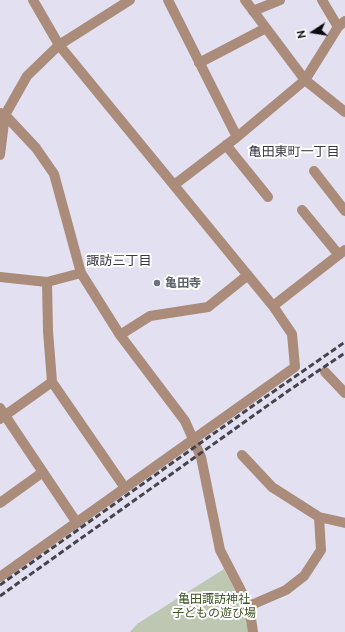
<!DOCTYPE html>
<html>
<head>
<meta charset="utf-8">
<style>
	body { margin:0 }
	#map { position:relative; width:345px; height:632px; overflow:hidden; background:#e2e0f1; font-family:Ubuntu,sans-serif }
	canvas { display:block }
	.north { position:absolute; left:293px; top:12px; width:40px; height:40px; -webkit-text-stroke:3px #fff; paint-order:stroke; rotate:258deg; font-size:11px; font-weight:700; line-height:16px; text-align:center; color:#0c0c11 }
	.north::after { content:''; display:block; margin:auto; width:14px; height:18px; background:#0c0c11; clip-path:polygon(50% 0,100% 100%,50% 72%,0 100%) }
</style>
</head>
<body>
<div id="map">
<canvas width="345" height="632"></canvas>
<div class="north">N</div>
</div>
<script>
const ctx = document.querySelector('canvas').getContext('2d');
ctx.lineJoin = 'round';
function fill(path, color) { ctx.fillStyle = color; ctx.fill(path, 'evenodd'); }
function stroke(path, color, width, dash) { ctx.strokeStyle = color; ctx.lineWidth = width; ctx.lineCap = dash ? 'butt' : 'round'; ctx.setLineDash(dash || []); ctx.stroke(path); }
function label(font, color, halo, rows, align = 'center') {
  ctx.font = font + ' Ubuntu,"Noto Sans JP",sans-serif'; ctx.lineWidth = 4; ctx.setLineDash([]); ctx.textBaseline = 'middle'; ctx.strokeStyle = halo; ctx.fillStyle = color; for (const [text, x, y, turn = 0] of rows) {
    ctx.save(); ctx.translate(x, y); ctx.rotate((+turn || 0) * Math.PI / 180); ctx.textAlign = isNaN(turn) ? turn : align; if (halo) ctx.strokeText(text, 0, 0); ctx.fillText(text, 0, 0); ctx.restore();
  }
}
fill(new Path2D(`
	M 224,569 L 245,609 L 249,632 L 130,632 L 137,624 Z`), '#bdc7b1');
stroke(new Path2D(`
	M 168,0 L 237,137
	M 245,0 L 305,80 L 345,112
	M 322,0 L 338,27
	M 253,11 L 280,0
	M 199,63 L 266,28
	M 0,113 L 5,115 L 36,148 L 54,174 L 81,273 L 120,335 L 185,421 L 201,457 L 220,550 L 249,606 L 253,632
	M 226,145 L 268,197
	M 0,155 L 5,115 L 27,76 L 59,45 L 130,0
	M 314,171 L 345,211
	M 174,185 L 237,137 L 305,80 L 338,27 L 345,21
	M 302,210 L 339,255
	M 0,277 L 47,282 L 81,273
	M 273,306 L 345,250
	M 120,335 L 150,316 L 208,307 L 248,275
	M 325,372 L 345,393
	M 52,382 L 125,488
	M 0,408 L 77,523
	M 0,419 L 52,382 L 48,331 L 47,282
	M 242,455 L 272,487 L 319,517 L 345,523
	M 0,503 L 43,472
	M 0,577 L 295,367 L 292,334 L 273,306 L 59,45 L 33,0
	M 249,606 L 286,590 L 304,576 L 321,550 L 319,517`), '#ab8b79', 10);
stroke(new Path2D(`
	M 0,585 L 254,405 L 345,342
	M 0,596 L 288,391 L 345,353`), '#45444c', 3, [6, 3]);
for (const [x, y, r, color] of [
	[157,283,4,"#6b7280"]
]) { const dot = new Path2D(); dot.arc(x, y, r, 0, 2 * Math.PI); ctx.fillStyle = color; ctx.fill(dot); stroke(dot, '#fff', 1.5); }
label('bold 12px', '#5b616d', '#fff', [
	["亀田寺",165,283]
], 'left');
label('12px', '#425627', '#fff', [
	["亀田諏訪神社",214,599],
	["子どもの遊び場",214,613]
]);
label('13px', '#393845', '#fff', [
	["亀田東町一丁目",294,152],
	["諏訪三丁目",119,261]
]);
</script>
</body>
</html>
